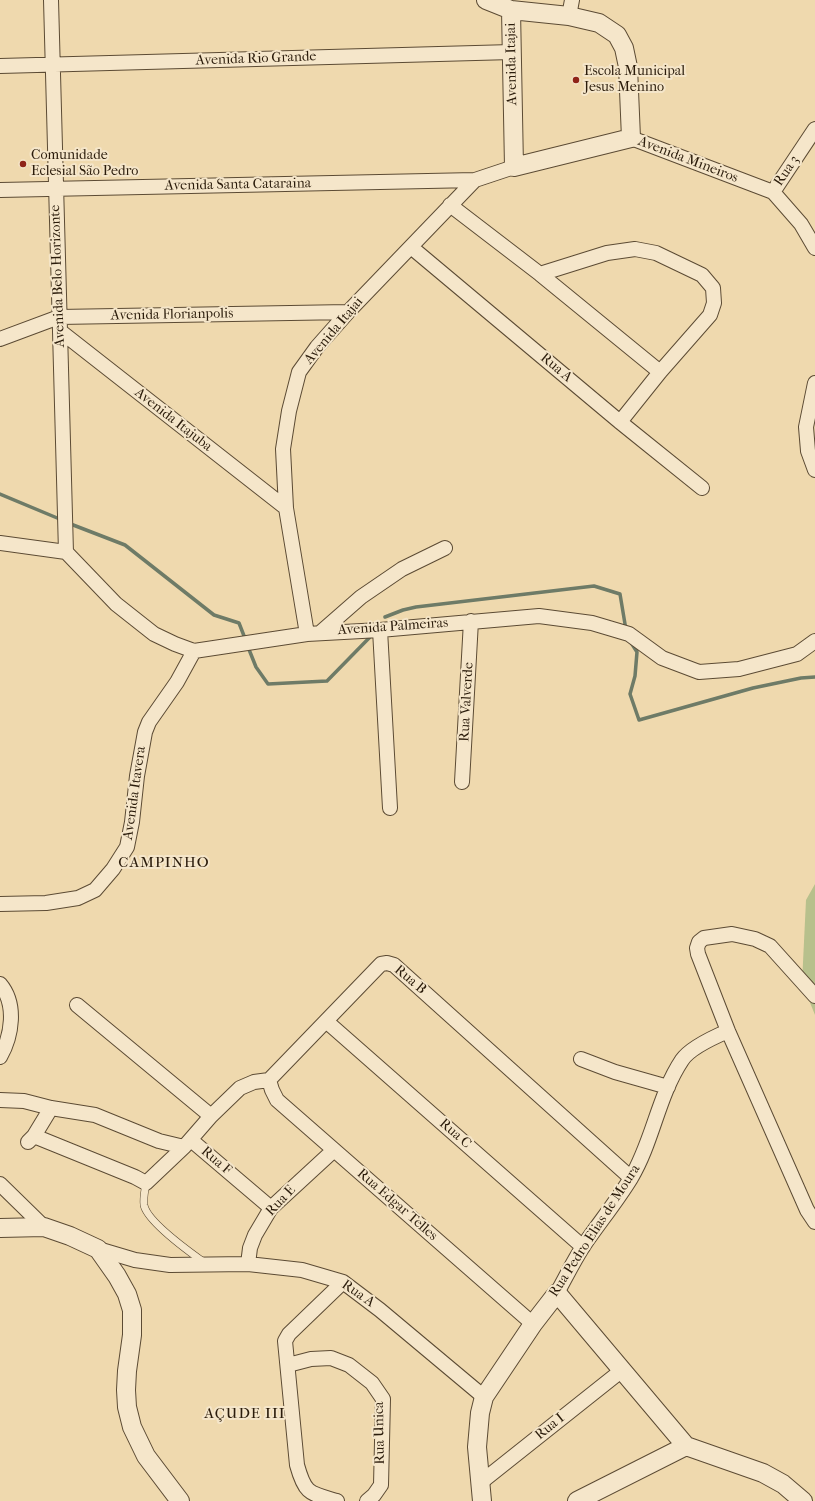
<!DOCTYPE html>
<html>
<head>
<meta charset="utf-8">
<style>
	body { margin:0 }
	canvas { display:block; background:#efd9ae }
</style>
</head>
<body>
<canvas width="815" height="1501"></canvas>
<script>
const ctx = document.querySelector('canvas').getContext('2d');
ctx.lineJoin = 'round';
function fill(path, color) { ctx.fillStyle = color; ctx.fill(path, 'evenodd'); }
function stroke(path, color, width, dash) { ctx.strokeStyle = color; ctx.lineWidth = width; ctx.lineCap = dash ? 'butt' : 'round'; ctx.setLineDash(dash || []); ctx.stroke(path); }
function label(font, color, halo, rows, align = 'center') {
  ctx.font = font + ' "IM FELL French Canon",serif'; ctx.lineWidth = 4; ctx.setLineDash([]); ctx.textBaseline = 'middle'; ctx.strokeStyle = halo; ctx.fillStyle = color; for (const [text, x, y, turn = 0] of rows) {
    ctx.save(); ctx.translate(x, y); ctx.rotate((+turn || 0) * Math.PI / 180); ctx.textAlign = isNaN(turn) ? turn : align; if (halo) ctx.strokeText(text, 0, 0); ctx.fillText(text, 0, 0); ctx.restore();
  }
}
fill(new Path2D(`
	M 815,884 L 815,1015 L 802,983 L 806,900 Z`), '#b7c08c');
stroke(new Path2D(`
	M 0,494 L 62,520
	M 68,523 L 125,545 L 214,615 L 239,623 L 246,641
	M 385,617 L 403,610 L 416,607 L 594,586 L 620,594 L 626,630
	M 630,641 L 637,652 L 635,676 L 630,694 L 639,720 L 753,688 L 801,678 L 815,677
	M 248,647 L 256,667 L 268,684 L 327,681 L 372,635`), '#6e7b67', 3.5);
const service = new Path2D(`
	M 146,1183 C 145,1190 143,1198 144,1205 C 147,1222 191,1253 205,1263`);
const minor = new Path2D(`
	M 51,0 L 66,552
	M 569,16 L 572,0
	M 0,66 L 512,52
	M 631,138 L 773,192 L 801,224 L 815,248
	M 0,190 L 475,180
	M 773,192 L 815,129
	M 450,205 L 540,274 L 660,372
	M 411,247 L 620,422 L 702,488
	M 540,274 L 607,253 L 635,249 L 656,253 L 702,275 L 713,288 L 714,303 L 710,315 L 660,372 L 620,422
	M 60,331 L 286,508
	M 0,339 L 59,317 L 348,312
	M 815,383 L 806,427 L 808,451 L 815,470
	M 0,543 L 66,552 L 116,604 L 154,634 L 175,644 L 194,651 L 307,634 L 380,630 L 539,616 L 592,623 L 629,634 L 662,658 L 699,672 L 739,669 L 797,654 L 815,641
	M 380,630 L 390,808
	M 321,632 L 361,597 L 402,569 L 445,548
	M 307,634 L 286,508 L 283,449 L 289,411 L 299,372 L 317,347 L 348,312 L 475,180 L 514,167
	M 462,782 L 471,621
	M 0,904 L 46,903 L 78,898 L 95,890 L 113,869 L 127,847 L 132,822 L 137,776 L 145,732 L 149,722 L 177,682 L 194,651
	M 0,984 C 17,1004 12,1036 0,1057
	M 815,996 L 770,946 L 755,939 L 732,934 L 704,938 L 699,942 L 697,948 L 698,954 L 728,1031 L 807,1210 L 815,1222
	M 77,1005 L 211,1116
	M 326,1021 L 583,1247
	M 581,1059 L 615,1072 L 668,1087
	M 269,1080 L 272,1090 L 277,1100 L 533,1324
	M 0,1100 L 24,1101 L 51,1108 L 95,1115 L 159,1141 L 184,1147
	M 34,1136 L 135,1177 L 146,1183 L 184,1147 L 211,1116 L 240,1088 L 254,1082 L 269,1080 L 381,964 L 387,963 L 394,965 L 631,1178
	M 191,1140 L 271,1208
	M 28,1142 L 34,1136 L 51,1108
	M 0,1184 L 44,1227
	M 98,1249 L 135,1260 L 170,1265 L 248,1264 L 302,1270 L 343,1282 L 380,1310 L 484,1397
	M 248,1264 L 250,1248 L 255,1235 L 271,1208 L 334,1150
	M 557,1293 C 566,1277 574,1260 584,1245 C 599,1223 617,1201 631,1178 C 653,1141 658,1096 682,1060 C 690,1048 714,1037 728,1031
	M 288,1365 L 311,1359 L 331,1358 L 349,1365 L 372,1383 L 383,1399 L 381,1485 L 374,1495 L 367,1501
	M 480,1483 L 621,1371
	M 337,1501 C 309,1493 305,1494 297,1465 L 285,1341 L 289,1334 L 343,1282`);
const tertiary = new Path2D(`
	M 486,0 L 511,10 L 569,16 L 599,23 L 617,35 L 624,48 L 628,67 L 631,138 L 514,167 L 511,10
	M 0,1228 L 44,1227 L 70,1236 L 98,1249 L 117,1276 L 127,1294 L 132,1310 L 132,1335 L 127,1371 L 126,1390 L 127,1407 L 132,1427 L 146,1456 L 180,1501
	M 686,1446 L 763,1473 L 783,1484 L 803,1501
	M 482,1501 L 477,1447 L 480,1413 L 484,1397 L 533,1324 L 557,1293 L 686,1446
	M 577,1501 L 686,1446`);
stroke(service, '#5c4b34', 8);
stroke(minor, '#5c4b34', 16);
stroke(tertiary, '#5c4b34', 20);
stroke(service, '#f5e6ca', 7);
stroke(minor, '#f5e6ca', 14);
stroke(tertiary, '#f5e6ca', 18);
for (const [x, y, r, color] of [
	[576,80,4,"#8f2418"],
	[23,164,4,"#8f2418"]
]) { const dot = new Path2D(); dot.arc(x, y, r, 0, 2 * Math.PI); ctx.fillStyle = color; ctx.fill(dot); stroke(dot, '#f5e6ca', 1.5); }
label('14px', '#2b1c0b', '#f5e6ca', [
	["Avenida Rio Grande",256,59,-2],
	["Avenida Itajai",512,64,-91],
	["Avenida Mineiros",688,160,21],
	["Rua 3",787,171,-56],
	["Avenida Santa Cataraina",238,185,-1],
	["Avenida Belo Horizonte",58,276,-92],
	["Avenida Florianpolis",172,315,-1],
	["Avenida Itajai",334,331,-50],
	["Rua A",556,368,40],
	["Avenida Itajuba",173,420,38],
	["Avenida Palmeiras",393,627,-4],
	["Rua Valverde",467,702,-87],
	["Avenida Itavera",135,793,-82],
	["Rua B",410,980,40],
	["Rua C",455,1134,41],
	["Rua F",216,1161,41],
	["Rua E",281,1201,-47],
	["Rua Edgar Telles",397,1205,41],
	["Rua Pedro Elias de Moura",595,1231,-57],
	["Rua A",358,1294,35],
	["Rua I",550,1427,-39],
	["Rua Unica",380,1433,-91]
]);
label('14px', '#2b1c0b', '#f5e6ca', [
	["Escola Municipal",584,72],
	["Jesus Menino",584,88],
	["Comunidade",31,156],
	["Eclesial São Pedro",31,172]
], 'left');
ctx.letterSpacing = '1px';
label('15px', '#2b1c0b', '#f5e6ca', [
	["CAMPINHO",164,863],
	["AÇUDE III",245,1414]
]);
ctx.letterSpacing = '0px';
</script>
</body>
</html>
